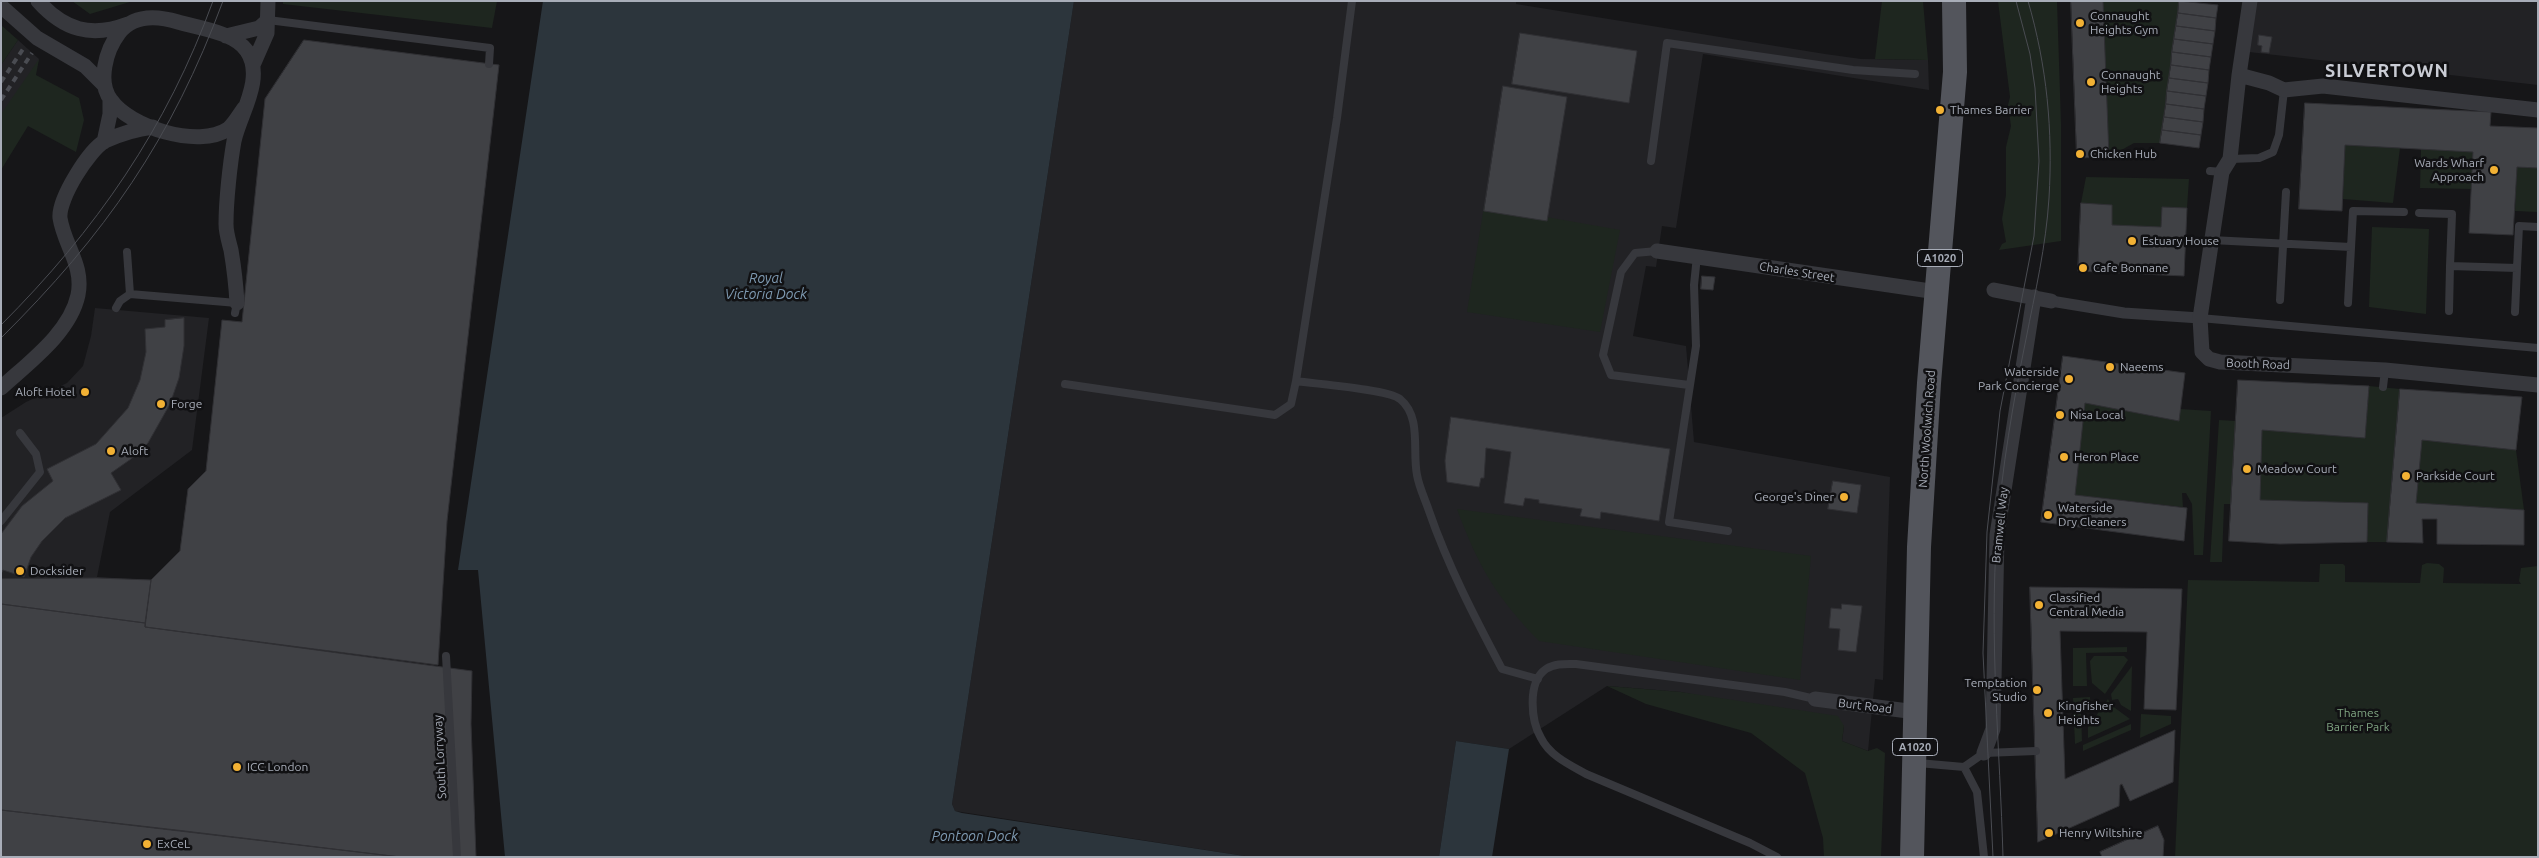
<!DOCTYPE html>
<html>
<head>
<meta charset="utf-8">
<style>
	body { margin:0 }
	#map { position:relative; width:2539px; height:858px; overflow:hidden; background:#161618; font-family:Ubuntu,sans-serif }
	canvas { display:block }
	.frame { position:absolute; inset:0; border:2px solid #a8adb8; pointer-events:none }
</style>
</head>
<body>
<div id="map">
<canvas width="2539" height="858"></canvas>
<div class="frame"></div>
</div>
<script>
const ctx = document.querySelector('canvas').getContext('2d');
ctx.lineJoin = 'round';
function fill(path, color) { ctx.fillStyle = color; ctx.fill(path, 'evenodd'); }
function stroke(path, color, width, dash) { ctx.strokeStyle = color; ctx.lineWidth = width; ctx.lineCap = dash ? 'butt' : 'round'; ctx.setLineDash(dash || []); ctx.stroke(path); }
function label(font, color, halo, rows, align = 'center') {
  ctx.font = font + ' Ubuntu,sans-serif'; ctx.lineWidth = 5; ctx.setLineDash([]); ctx.textBaseline = 'middle'; ctx.strokeStyle = halo; ctx.fillStyle = color; for (const [text, x, y, turn = 0] of rows) {
    ctx.save(); ctx.translate(x, y); ctx.rotate((+turn || 0) * Math.PI / 180); ctx.textAlign = isNaN(turn) ? turn : align; if (halo) ctx.strokeText(text, 0, 0); ctx.fillText(text, 0, 0); ctx.restore();
  }
}
fill(new Path2D(`
	M 1074,1 L 1516,1 L 1516,4 L 1825,54 L 1861,59 L 1928,60 L 1929,90 L 1703,54 L 1676,228 L 1662,226 L 1656,267 L 1646,266 L 1633,336 L 1686,346 L 1694,442 L 1890,477 L 1883,680 L 1875,679 L 1868,751 L 1842,741 L 1844,726 L 1681,692 L 1607,686 L 1509,749 L 1456,741 L 1439,857 L 1251,857 L 955,811 L 952,804 Z
	M 2256,1 L 2538,1 L 2538,85 L 2249,52 Z
	M 18,40 L 39,59 L 35,75 L 1,170 L 1,65 Z
	M 95,308 L 209,318 L 192,450 L 110,512 L 97,577 L 151,580 L 145,627 L 472,671 L 471,724 L 476,857 L 1,857 L 1,418 L 26,402 L 67,383 L 83,366 L 91,336 Z`), '#222225');
fill(new Path2D(`
	M 72,1 L 133,1 L 90,14 Z
	M 283,1 L 497,1 L 492,28 L 283,4 Z
	M 1882,1 L 1923,1 L 1928,60 L 1875,59 Z
	M 1998,1 L 2057,1 L 2061,124 L 2061,241 L 1999,250 L 2002,244 L 2006,242 L 2002,219 L 2006,195 L 2006,147 L 2011,126 L 2008,105 L 2010,97 Z
	M 2103,1 L 2179,1 L 2160,143 L 2134,143 L 2109,157 Z
	M 1,25 L 18,40 L 1,65 Z
	M 39,59 L 36,75 L 79,98 L 84,120 L 76,152 L 28,126 L 1,170 L 1,114 Z
	M 2345,145 L 2400,148 L 2393,203 L 2343,199 Z
	M 2421,149 L 2473,152 L 2471,189 L 2420,188 Z
	M 2517,167 L 2538,168 L 2538,212 L 2515,211 Z
	M 2086,177 L 2189,179 L 2187,208 L 2162,207 L 2161,227 L 2112,225 L 2112,205 L 2081,203 Z
	M 1484,206 L 1620,230 L 1600,332 L 1467,312 Z
	M 2372,227 L 2429,229 L 2426,314 L 2369,307 Z
	M 2369,386 L 2400,389 L 2387,542 L 2367,542 L 2368,503 L 2260,500 L 2262,430 L 2365,438 Z
	M 2085,403 L 2178,421 L 2180,409 L 2211,411 L 2203,555 L 2194,555 L 2192,504 L 2186,493 L 2182,493 L 2183,507 L 2075,495 Z
	M 2219,420 L 2236,421 L 2231,504 L 2224,504 L 2222,562 L 2210,562 Z
	M 2422,440 L 2516,450 L 2524,510 L 2416,503 Z
	M 1457,509 L 1811,556 L 1800,680 L 1539,641 C 1496,597 1478,566 1457,509 Z
	M 2427,563 L 2439,564 L 2444,568 L 2443,583 L 2521,584 L 2519,581 L 2521,568 L 2538,566 L 2538,857 L 2175,857 L 2188,580 L 2319,582 L 2320,564 L 2343,564 L 2345,566 L 2345,582 L 2420,583 L 2422,565 Z
	M 2127,647 L 2127,652 L 2086,653 L 2087,686 L 2073,686 L 2073,648 Z
	M 2094,656 L 2124,656 L 2128,660 L 2105,694 L 2092,683 L 2090,661 Z
	M 2132,666 L 2131,711 L 2121,705 L 2118,699 L 2112,700 L 2111,694 Z
	M 1607,686 L 1681,692 L 1838,716 L 1844,726 L 1842,741 L 1868,751 L 1877,748 L 1885,753 L 1881,857 L 1824,857 L 1823,838 L 1805,773 L 1751,733 L 1646,704 Z
	M 2090,697 L 2091,710 L 2081,712 L 2082,741 L 2075,744 L 2073,698 Z
	M 2108,699 L 2111,705 L 2130,719 L 2088,738 L 2088,727 Z
	M 2141,714 L 2171,716 L 2171,724 L 2140,738 Z
	M 2131,724 L 2131,730 L 2083,751 L 2083,745 Z`), '#1e261f');
fill(new Path2D(`
	M 543,1 L 1074,1 L 952,804 L 955,811 L 962,813 L 1251,857 L 505,857 L 478,570 L 458,570 Z
	M 1456,741 L 1509,749 L 1492,857 L 1439,857 Z`), '#2c353c');
const building = new Path2D(`
	M 2071,1 L 2103,1 L 2109,157 L 2077,158 Z
	M 2179,1 L 2218,5 L 2216,18 L 2178,13 Z
	M 2178,13 L 2216,18 L 2215,31 L 2176,26 Z
	M 2176,26 L 2215,31 L 2213,44 L 2174,39 Z
	M 1520,33 L 1637,51 L 1629,103 L 1512,84 Z
	M 2259,35 L 2272,37 L 2269,53 L 2261,52 L 2262,46 L 2258,45 Z
	M 2174,39 L 2213,44 L 2211,57 L 2172,52 Z
	M 304,40 L 499,65 L 447,521 L 438,665 L 145,627 L 151,580 L 180,551 L 188,489 L 206,471 L 222,320 L 242,322 L 265,99 Z
	M 2172,52 L 2211,57 L 2209,70 L 2171,65 Z
	M 2171,65 L 2209,70 L 2208,83 L 2169,78 Z
	M 2169,78 L 2208,83 L 2206,96 L 2167,91 Z
	M 1503,86 L 1567,97 L 1547,221 L 1484,211 Z
	M 2167,91 L 2206,96 L 2204,109 L 2166,104 Z
	M 2305,103 L 2491,112 L 2490,126 L 2538,128 L 2538,168 L 2517,167 L 2513,235 L 2469,233 L 2473,152 L 2345,145 L 2342,211 L 2299,209 Z
	M 2166,104 L 2204,109 L 2203,122 L 2164,117 Z
	M 2164,117 L 2203,122 L 2201,135 L 2162,130 Z
	M 2162,130 L 2201,135 L 2199,148 L 2160,143 Z
	M 2081,203 L 2112,205 L 2112,225 L 2161,227 L 2162,207 L 2187,208 L 2184,276 L 2078,271 Z
	M 1702,276 L 1715,277 L 1713,290 L 1701,289 Z
	M 184,318 L 184,346 L 179,378 L 170,404 L 148,443 L 131,459 L 111,473 L 121,490 L 65,518 L 42,541 L 31,557 L 24,577 L 3,570 L 1,574 L 1,534 L 22,506 L 53,481 L 47,469 L 96,444 L 128,408 L 140,380 L 146,352 L 145,329 L 165,327 L 165,320 Z
	M 2063,356 L 2185,373 L 2179,421 L 2085,403 L 2075,495 L 2187,508 L 2184,541 L 2041,522 Z
	M 2238,380 L 2369,386 L 2365,438 L 2262,430 L 2260,500 L 2368,503 L 2367,542 L 2280,544 L 2229,541 Z
	M 2400,389 L 2522,397 L 2516,450 L 2422,440 L 2416,503 L 2524,510 L 2524,545 L 2437,544 L 2437,519 L 2422,519 L 2423,543 L 2387,542 Z
	M 1451,417 L 1670,449 L 1659,521 L 1601,512 L 1600,519 L 1580,516 L 1582,509 L 1539,503 L 1539,500 L 1525,498 L 1523,506 L 1504,503 L 1511,452 L 1486,448 L 1484,478 L 1481,478 L 1479,487 L 1447,482 L 1445,461 Z
	M 1833,481 L 1861,485 L 1857,513 L 1828,509 Z
	M 97,578 L 151,580 L 145,623 L 1,604 L 1,579 Z
	M 2030,587 L 2182,589 L 2176,710 L 2144,709 L 2147,632 L 2060,631 L 2065,779 L 2175,730 L 2173,782 L 2130,801 L 2122,784 L 2120,785 L 2119,806 L 2038,842 Z
	M 1,604 L 145,623 L 145,627 L 472,671 L 471,724 L 476,857 L 400,857 L 1,810 Z
	M 1842,604 L 1862,606 L 1856,652 L 1838,650 L 1840,629 L 1829,628 L 1831,608 L 1841,609 Z
	M 1,810 L 185,831 L 400,857 L 1,857 Z
	M 2158,826 L 2164,840 L 2163,857 L 2102,857 L 2100,852 Z`);
fill(building, '#404145');
stroke(building, '#303034', 1);
stroke(new Path2D(`
	M 1352,1 L 1337,118 L 1296,381 C 1315,384 1387,389 1400,399 C 1422,417 1412,451 1417,475 C 1419,487 1425,499 1429,511 C 1448,566 1475,618 1502,669 L 1538,679
	M 268,20 L 490,48 L 489,64
	M 2230,159 L 2259,158 L 2273,152 L 2279,135 L 2284,90
	M 1651,161 L 1667,43 L 1853,70 L 1915,74
	M 2210,171 L 2222,172
	M 2419,213 L 2452,214 L 2450,266 L 2517,268 L 2519,226 L 2538,227
	M 2211,240 L 2351,247
	M 1657,251 L 1635,253 L 1621,272 L 1603,355 L 1611,375 L 1689,385
	M 127,252 L 130,294
	M 1697,256 L 1694,285 L 1696,346 L 1669,522 L 1728,531
	M 2280,300 L 2286,192
	M 2348,303 L 2353,211 L 2404,212
	M 116,308 L 120,301 L 130,294 L 237,303 L 235,313
	M 2449,311 L 2450,266
	M 2515,312 L 2517,268
	M 2200,318 L 2538,348
	M 1065,384 L 1275,415 L 1291,404 L 1296,381
	M 2383,387 L 2385,370
	M 1,521 L 40,472 L 36,454 L 20,433
	M 446,656 L 457,857
	M 1918,763 L 1964,767 L 1984,753 L 2036,751
	M 1964,767 L 1977,792 L 1984,857
	M 1777,857 L 1750,843 L 1586,774 C 1570,765 1550,756 1541,738 C 1531,721 1527,682 1546,669 C 1555,663 1566,664 1576,664 L 1785,692 L 1815,699`), '#37383d', 8);
stroke(new Path2D(`
	M 2051,301 L 2124,313 L 2200,318`), '#37383d', 11);
stroke(new Path2D(`
	M 38,1 C 64,30 91,38 128,24
	M 2250,1 L 2239,75 L 2230,159 L 2222,172 L 2200,318 L 2202,352 L 2209,359 L 2220,362 L 2385,370 L 2538,385
	M 1,6 L 37,38 L 85,66 L 105,86
	M 226,36 L 259,28 L 268,20
	M 253,65 L 267,33 L 268,1
	M 2239,75 L 2269,83 L 2284,90 L 2323,86 L 2538,110
	M 104,142 L 110,114 L 110,100
	M 1657,251 L 1937,292
	M 1994,290 L 2051,301
	M 237,303 C 236,285 234,268 231,250 C 229,242 226,233 226,224 C 226,201 230,164 234,141 C 240,114 265,78 247,51 C 234,32 198,28 178,22 C 158,16 134,14 119,33 C 106,50 97,82 111,100 C 129,127 199,149 228,129 C 234,124 239,115 244,108
	M 1,388 C 28,363 70,333 78,295 C 84,265 64,245 60,218 C 58,199 89,150 105,141 C 120,134 137,129 153,127
	M 1815,699 L 1916,712
	M 1984,753 L 1993,729 L 1997,535 L 2034,297`), '#37383d', 15);
stroke(new Path2D(`
	M 1912,857 L 1919,547 L 1929,383 L 1955,72 L 1954,1`), '#53555c', 24);
stroke(new Path2D(`
	M 1,325 C 96,230 167,128 213,1
	M 1,338 C 105,235 172,139 223,1
	M 1993,857 L 1983,653 L 1987,532 L 2000,411 L 2034,236 L 2039,161 L 2035,88 L 2030,54 L 2016,1
	M 2003,857 C 2000,748 1989,641 1997,532 C 2002,467 2013,403 2026,339 C 2035,293 2046,246 2049,198 C 2053,131 2047,66 2028,1`), '#4a4c52', 1);
stroke(new Path2D(`
	M 1,82 L 25,46
	M 1,100 L 32,53`), '#4a4c52', 4, [6, 5]);
for (const [x, y, r, color] of [
	[2080,23,5,"#f2b134"],
	[2091,82,5,"#f2b134"],
	[1940,110,5,"#f2b134"],
	[2080,154,5,"#f2b134"],
	[2494,170,5,"#f2b134"],
	[2132,241,5,"#f2b134"],
	[2083,268,5,"#f2b134"],
	[2110,367,5,"#f2b134"],
	[2069,379,5,"#f2b134"],
	[85,392,5,"#f2b134"],
	[161,404,5,"#f2b134"],
	[2060,415,5,"#f2b134"],
	[111,451,5,"#f2b134"],
	[2064,457,5,"#f2b134"],
	[2247,469,5,"#f2b134"],
	[2406,476,5,"#f2b134"],
	[1844,497,5,"#f2b134"],
	[2048,515,5,"#f2b134"],
	[20,571,5,"#f2b134"],
	[2039,605,5,"#f2b134"],
	[2037,690,5,"#f2b134"],
	[2048,713,5,"#f2b134"],
	[237,767,5,"#f2b134"],
	[2049,833,5,"#f2b134"],
	[147,844,5,"#f2b134"]
]) { const dot = new Path2D(); dot.arc(x, y, r, 0, 2 * Math.PI); ctx.fillStyle = color; ctx.fill(dot); stroke(dot, '#111113', 2); }
for (const [x, y, w] of [
	[1940,258,45],
	[1915,747,45]
]) { const box = new Path2D(); box.roundRect(x - w / 2, y - 8.5, w, 17, 4); ctx.fillStyle = '#111113'; ctx.fill(box); stroke(box, '#a8adb8', 1); }
label('bold 11px', '#a8adb8', null, [
	["A1020",1940,258],
	["A1020",1915,747]
]);
label('12px', '#a8adb8', '#111113', [
	["Connaught",2090,16],
	["Heights Gym",2090,30],
	["Connaught",2101,75],
	["Heights",2101,89],
	["Thames Barrier",1950,110],
	["Chicken Hub",2090,154],
	["Wards Wharf",2484,163,"right"],
	["Approach",2484,177,"right"],
	["Estuary House",2142,241],
	["Cafe Bonnane",2093,268],
	["Naeems",2120,367],
	["Waterside",2059,372,"right"],
	["Park Concierge",2059,386,"right"],
	["Aloft Hotel",75,392,"right"],
	["Forge",171,404],
	["Nisa Local",2070,415],
	["Aloft",121,451],
	["Heron Place",2074,457],
	["Meadow Court",2257,469],
	["Parkside Court",2416,476],
	["George's Diner",1834,497,"right"],
	["Waterside",2058,508],
	["Dry Cleaners",2058,522],
	["Docksider",30,571],
	["Classified",2049,598],
	["Central Media",2049,612],
	["Temptation",2027,683,"right"],
	["Studio",2027,697,"right"],
	["Kingfisher",2058,706],
	["Heights",2058,720],
	["ICC London",247,767],
	["Henry Wiltshire",2059,833],
	["ExCeL",157,844]
], 'left');
label('12px', '#a8adb8', '#111113', [
	["Charles Street",1797,272,9],
	["Booth Road",2258,364,2],
	["North Woolwich Road",1927,429,-86],
	["Bramwell Way",2000,525,-84],
	["Burt Road",1865,706,7],
	["South Lorryway",440,757,-93]
]);
label('12px', '#7fa381', '#111113', [
	["Thames",2358,713],
	["Barrier Park",2358,727]
]);
label('italic 14px', '#7f9bb3', '#111113', [
	["Royal",766,278],
	["Victoria Dock",766,294],
	["Pontoon Dock",975,836]
]);
ctx.letterSpacing = '1px';
label('bold 18px', '#c9ccd4', '#111113', [
	["SILVERTOWN",2387,71]
]);
ctx.letterSpacing = '0px';
</script>
</body>
</html>
